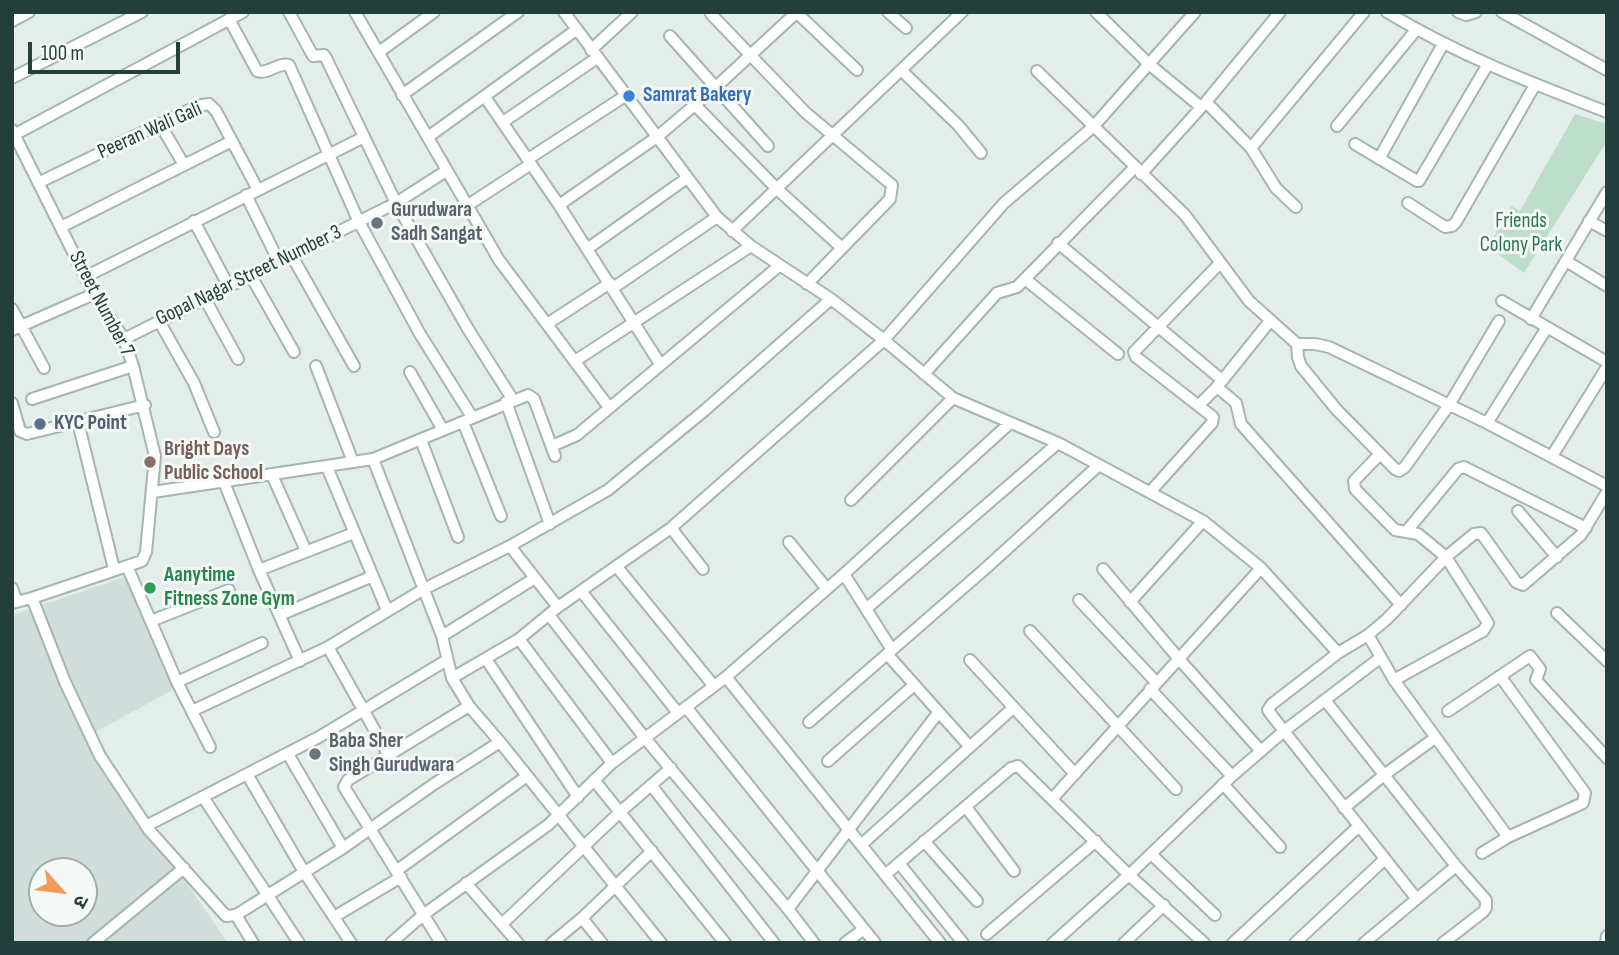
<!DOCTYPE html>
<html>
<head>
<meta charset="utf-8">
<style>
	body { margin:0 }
	#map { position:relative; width:1619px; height:955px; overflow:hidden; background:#e3edea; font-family:"Sofia Sans Condensed","Noto Sans Devanagari",sans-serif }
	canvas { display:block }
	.frame { position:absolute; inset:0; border:14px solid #223f3c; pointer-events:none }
	.north { position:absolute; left:28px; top:857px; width:70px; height:70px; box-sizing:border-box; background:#f4f9f7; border:2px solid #a0afac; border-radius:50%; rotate:118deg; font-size:19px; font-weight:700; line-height:28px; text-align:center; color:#223f3c }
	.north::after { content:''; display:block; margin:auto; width:24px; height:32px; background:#f39a5a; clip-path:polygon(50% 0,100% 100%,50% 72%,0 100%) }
	.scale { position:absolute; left:28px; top:42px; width:152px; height:32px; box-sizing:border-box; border:4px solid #223f3c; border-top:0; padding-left:9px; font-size:21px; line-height:24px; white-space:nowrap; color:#223f3c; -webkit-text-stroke:5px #f4f9f7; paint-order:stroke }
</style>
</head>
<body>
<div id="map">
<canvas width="1619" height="955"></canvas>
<div class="frame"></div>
<div class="north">उ</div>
<div class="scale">100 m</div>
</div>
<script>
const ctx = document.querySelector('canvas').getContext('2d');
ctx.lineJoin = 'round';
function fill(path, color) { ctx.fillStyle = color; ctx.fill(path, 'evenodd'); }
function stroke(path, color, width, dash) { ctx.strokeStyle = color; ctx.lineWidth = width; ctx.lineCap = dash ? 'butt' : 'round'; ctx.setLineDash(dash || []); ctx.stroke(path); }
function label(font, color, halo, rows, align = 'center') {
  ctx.font = font + ' "Sofia Sans Condensed",sans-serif'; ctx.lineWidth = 6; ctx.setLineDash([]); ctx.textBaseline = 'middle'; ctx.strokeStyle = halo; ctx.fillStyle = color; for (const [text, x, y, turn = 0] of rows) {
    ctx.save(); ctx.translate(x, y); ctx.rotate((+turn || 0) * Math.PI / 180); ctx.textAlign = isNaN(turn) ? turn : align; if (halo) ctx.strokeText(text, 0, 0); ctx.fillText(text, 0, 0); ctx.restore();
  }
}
fill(new Path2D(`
	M 137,573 L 182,685 L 95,732 L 153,834 L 228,943 L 12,943 L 12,615 ZM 42,871 L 84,871 L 84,913 L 42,913 Z`), '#d1ddda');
fill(new Path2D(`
	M 1575,114 L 1607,124 L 1607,141 L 1524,273 L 1488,247 L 1511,206 L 1520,211 Z`), '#bcdecb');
const minor = new Path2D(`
	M 289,12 L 313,56 L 324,55 L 326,58 L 396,203 L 468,329 L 513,400
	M 355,12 L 499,260 L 608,406
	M 564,12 L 717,217 L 751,246 L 831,299 L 884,340 L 953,398 L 1058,443 L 1203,521 L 1261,568 L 1338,653
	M 796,12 L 857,70
	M 888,12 L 906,28
	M 1096,12 L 1150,65 L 1201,107
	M 1387,12 C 1456,54 1531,83 1607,112
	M 1458,12 L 1466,15 L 1476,12
	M 1502,12 L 1607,70
	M 711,14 L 805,112 L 892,185 L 890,199 L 807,284
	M 229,19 L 257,71 C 268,75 278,62 289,65 L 359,222 L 420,334 L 472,417
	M 12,21 L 29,12
	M 670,36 L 768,146
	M 591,50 L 632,12
	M 379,52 L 434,12
	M 901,70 L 958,125 L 981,153
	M 1037,71 L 1185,215 L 1249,301 L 1297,344 L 1298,357 L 1301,366 L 1336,409 L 1395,469 L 1399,471 L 1405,467 L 1449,405 L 1499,321
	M 12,78 L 142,12
	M 402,95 L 518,12
	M 485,97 L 559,205 L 660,364
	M 1206,102 L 1251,148 L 1276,188 L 1296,207
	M 695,105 L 777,189 L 842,248
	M 503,122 L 597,58
	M 160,124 L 184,165
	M 1337,126 L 1416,30
	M 12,130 L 94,294 L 124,339 L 133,366 L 155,456 L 146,552 L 142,561 L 32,598 L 12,603
	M 12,136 L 243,12
	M 428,137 L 576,30
	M 1355,144 L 1417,181 L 1419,181 L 1488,64
	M 1251,148 L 1364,12
	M 528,159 L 625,96
	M 1379,159 L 1443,44
	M 1141,174 L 1206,102 L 1280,12
	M 40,182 L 197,106 L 209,104 L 216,111 L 258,190
	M 246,195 L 279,262
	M 1408,203 L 1445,227 L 1452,226 L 1456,222 L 1535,85
	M 468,205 L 531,164
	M 559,205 L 657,137 L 716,87 L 797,12
	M 194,221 L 229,287
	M 1589,221 L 1607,231
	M 61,227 L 232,141
	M 732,231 L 962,12
	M 1058,243 L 1222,380
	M 587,249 L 687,178
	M 292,256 L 354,366
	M 1566,261 L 1607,286
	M 251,276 L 294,352
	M 85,277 L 364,137
	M 1025,279 L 1118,354
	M 613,288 L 717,217
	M 205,299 L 238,359
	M 1502,301 L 1607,362
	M 12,309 L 44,368
	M 1531,319 L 1607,192
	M 159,321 L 194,383 L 214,432
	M 547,324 L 610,283
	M 12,330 L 94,294
	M 124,339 L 396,203 L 446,171
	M 1297,344 L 1315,344 L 1329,347 L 1487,423 L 1607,486
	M 575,361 L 751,246
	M 316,366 L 353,462
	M 410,372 L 443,430
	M 924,374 L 997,293 L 1017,287 L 1134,168
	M 1217,387 L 1236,403 L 1241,424 L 1401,605
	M 32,399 L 133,366
	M 506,402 L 550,524
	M 12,403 L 20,431 L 27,434 L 145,405
	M 1199,405 L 1217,387 L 1270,321
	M 78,422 L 114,569
	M 463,422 L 501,516
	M 1487,423 L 1546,329
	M 421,440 L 458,537
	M 552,446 L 577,435 L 779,266
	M 1380,454 L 1354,481 L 1355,489 L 1395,530 L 1418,534 L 1446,557 L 1488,623 L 1483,631 L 1394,680
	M 1552,456 L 1607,367
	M 373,459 L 442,636 L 452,678 L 469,706 L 348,780 L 344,787 L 441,943
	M 327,467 L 387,610
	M 272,475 L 306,551
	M 224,482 L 259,570 L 300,661
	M 1151,491 L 1212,423 L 1213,417 L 1136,357 L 1134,352 L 1220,263
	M 153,492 L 373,459 L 528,395 L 534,399 L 555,456
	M 851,500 L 953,398
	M 1518,511 L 1557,557
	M 671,528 L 703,569
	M 1406,532 L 1458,469 L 1464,467 L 1586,528
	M 789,542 L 827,589
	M 127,566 L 177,682 L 210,747
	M 617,567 L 713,685
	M 1103,569 L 1179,659 L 1260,750
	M 259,570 L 354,533
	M 844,574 L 892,650
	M 535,578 L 558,607
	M 12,588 L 17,602
	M 581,591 L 678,713
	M 32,598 L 65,682 L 100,756 L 149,830 L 226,916 L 236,915 L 343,848 L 434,784 L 500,742
	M 1079,600 L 1156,682
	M 1130,602 L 1203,521
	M 866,609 L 1058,443
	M 1557,613 L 1607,661
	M 280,615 L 373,576
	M 549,615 L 644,737 L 788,909
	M 151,621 L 229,590
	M 1030,631 L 1176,789
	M 1368,635 L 1394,680 L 1508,837
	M 442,636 L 535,578 L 510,546
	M 519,639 L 612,763
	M 328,647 L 388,754
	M 887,654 L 970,747
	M 1380,658 L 1284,731 L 1270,713 L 1268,710 L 1272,704 L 1338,653 L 1368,635 L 1387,619 L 1446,557 L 1474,534 L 1481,533 L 1484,537 L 1516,582 L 1523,585 L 1581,535 L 1607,492
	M 486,659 L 578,797
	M 970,660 L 1075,774
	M 726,677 L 940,943
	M 452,678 L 519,639 L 558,607 L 671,528 L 884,340 L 1004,203 L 1093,127 L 1195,12
	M 177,682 L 262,643
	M 1150,689 L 1232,776
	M 1325,700 L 1456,866 L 1486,900 L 1486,908 L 1483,912 L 1443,943
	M 469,706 L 500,742 L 661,943
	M 686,707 L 875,943
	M 192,711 L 328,647 L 424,589 L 510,546 L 608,490 L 705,410 L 831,299
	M 1448,711 L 1530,656 L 1540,669 L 1536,680 L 1607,758
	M 809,722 L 986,568 L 1099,465
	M 288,754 L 343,848
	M 828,761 L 914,685
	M 247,774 L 304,872 L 351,943
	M 594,780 L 725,943
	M 1223,784 L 1280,847
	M 651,785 L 774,943
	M 203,797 L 299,943
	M 1052,799 L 1261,568
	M 966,807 L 1014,871
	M 1344,808 L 1384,775 L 1435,738
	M 146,826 L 319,737 L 447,660
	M 924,841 L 977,901
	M 861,845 L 1013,708
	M 1482,853 L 1508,837 L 1583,803 L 1585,793 L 1500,676
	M 1151,854 L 1215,915
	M 899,863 L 963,943
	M 396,871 L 527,776
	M 885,875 L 1011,768 L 1018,766 L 1129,875 L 1204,943
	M 466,883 L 518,943
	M 236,915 L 253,943
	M 334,917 L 401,877
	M 582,918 L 602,943
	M 502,924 L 620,812 L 671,768
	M 987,934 L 1096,841
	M 93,943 L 184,868
	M 391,943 L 423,915 L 548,825 L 612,763 L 726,677 L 844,574 L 1010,423
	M 552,943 L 582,918 L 652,851
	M 814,943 L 788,909 L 938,713
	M 845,943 L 864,929
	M 1053,943 L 1129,875 L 1232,776 L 1284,731 L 1416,898
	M 1124,943 L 1164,905
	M 1233,943 L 1359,826
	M 1295,943 L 1385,859
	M 1364,943 L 1456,866
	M 1606,943 L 1607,936`);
stroke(minor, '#a5b5b2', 14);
stroke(minor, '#fff', 10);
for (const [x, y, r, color] of [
	[629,96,7,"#3f7fe0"],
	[377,223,7,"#6b7280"],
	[40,424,7,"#5c6f8a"],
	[150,462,7,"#8d6e63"],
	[150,588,7,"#2e9e5b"],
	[315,754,7,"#6b7280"]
]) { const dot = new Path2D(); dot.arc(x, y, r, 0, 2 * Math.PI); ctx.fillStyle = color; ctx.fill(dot); stroke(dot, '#f4f9f7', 2.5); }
label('bold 21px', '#366cbe', '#f4f9f7', [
	["Samrat Bakery",643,96]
], 'left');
label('21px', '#223f3c', '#f4f9f7', [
	["Peeran Wali Gali",150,131,-24],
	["Gopal Nagar Street Number 3",249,276,-26],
	["Street Number 7",101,304,62]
]);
label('bold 21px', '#5b616d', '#f4f9f7', [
	["Gurudwara",391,211],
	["Sadh Sangat",391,235],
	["Baba Sher",329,742],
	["Singh Gurudwara",329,766]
], 'left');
label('21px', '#2c7655', '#f4f9f7', [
	["Friends",1521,222],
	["Colony Park",1521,246]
]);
label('bold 21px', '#4e5e75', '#f4f9f7', [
	["KYC Point",54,424]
], 'left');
label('bold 21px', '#785e54', '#f4f9f7', [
	["Bright Days",164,450],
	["Public School",164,474]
], 'left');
label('bold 21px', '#27864d', '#f4f9f7', [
	["Aanytime",164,576],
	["Fitness Zone Gym",164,600]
], 'left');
</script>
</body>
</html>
